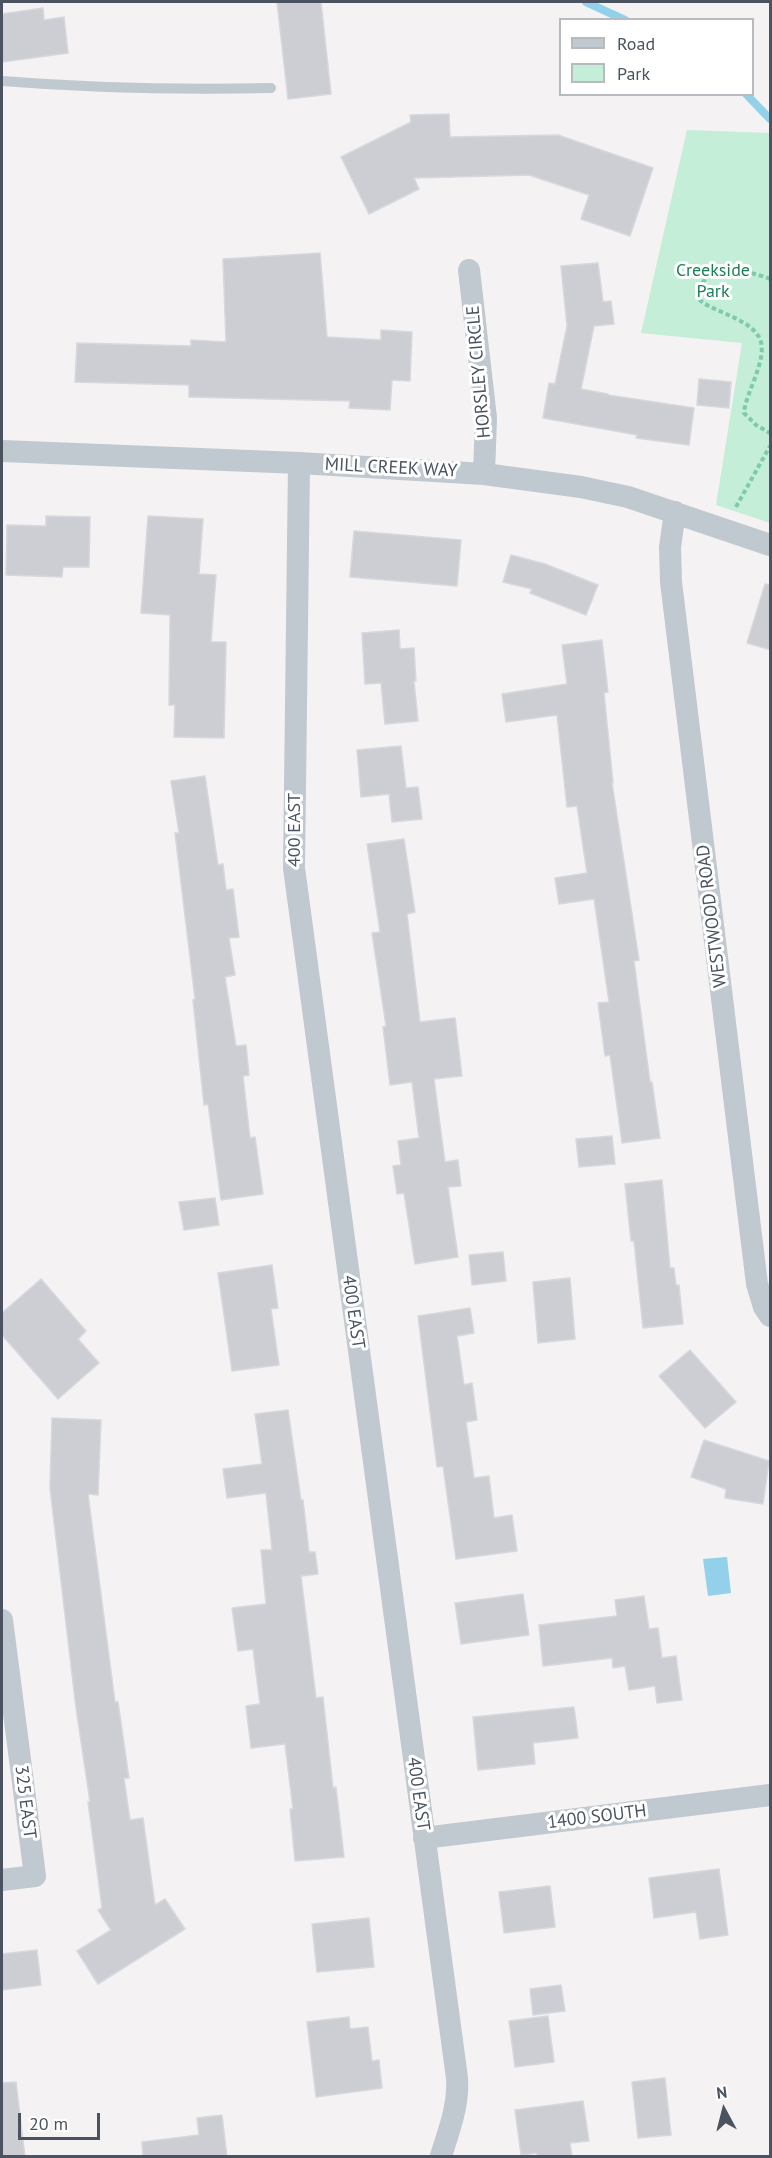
<!DOCTYPE html>
<html>
<head>
<meta charset="utf-8">
<style>
	body { margin:0 }
	#map { position:relative; width:772px; height:2158px; overflow:hidden; background:#f4f2f2; font-family:"PT Sans",sans-serif }
	canvas { display:block }
	.frame { position:absolute; inset:0; border:3px solid #4a535f; pointer-events:none }
	.legend { position:absolute; left:559px; top:18px; width:195px; height:78px; box-sizing:border-box; background:#fff; border:2px solid #b7babf; margin:0; padding:8px 10px; list-style:none; font-size:18px; color:#4a535f }
	.legend li { display:flex; align-items:center; gap:12px; height:30px }
	.legend b { width:30px; border:2px solid #b7babf }
	.north { position:absolute; left:694px; top:2080px; width:60px; height:60px; -webkit-text-stroke:4px #fff; paint-order:stroke; rotate:353deg; font-size:16px; font-weight:700; line-height:24px; text-align:center; color:#4a535f }
	.north::after { content:''; display:block; margin:auto; width:21px; height:27px; background:#4a535f; clip-path:polygon(50% 0,100% 100%,50% 72%,0 100%) }
	.scale { position:absolute; left:18px; top:2113px; width:82px; height:27px; box-sizing:border-box; border:3px solid #4a535f; border-top:0; padding-left:8px; font-size:18px; line-height:21px; white-space:nowrap; color:#4a535f; -webkit-text-stroke:4px #fff; paint-order:stroke }
</style>
</head>
<body>
<div id="map">
<canvas width="772" height="2158"></canvas>
<div class="frame"></div>
<ul class="legend">
<li><b style="height:8px;background:#c0c8d0"></b>Road</li>
<li><b style="height:16px;background:#c4eed8"></b>Park</li>
</ul>
<div class="north">N</div>
<div class="scale">20 m</div>
</div>
<script>
const ctx = document.querySelector('canvas').getContext('2d');
ctx.lineJoin = 'round';
function fill(path, color) { ctx.fillStyle = color; ctx.fill(path, 'evenodd'); }
function stroke(path, color, width, dash) { ctx.strokeStyle = color; ctx.lineWidth = width; ctx.lineCap = dash ? 'butt' : 'round'; ctx.setLineDash(dash || []); ctx.stroke(path); }
function label(font, color, halo, rows, align = 'center') {
  ctx.font = font + ' "PT Sans",sans-serif'; ctx.lineWidth = 6; ctx.setLineDash([]); ctx.textBaseline = 'middle'; ctx.strokeStyle = halo; ctx.fillStyle = color; for (const [text, x, y, turn = 0] of rows) {
    ctx.save(); ctx.translate(x, y); ctx.rotate((+turn || 0) * Math.PI / 180); ctx.textAlign = isNaN(turn) ? turn : align; if (halo) ctx.strokeText(text, 0, 0); ctx.fillText(text, 0, 0); ctx.restore();
  }
}
fill(new Path2D(`
	M 687,130 L 770,133 L 770,523 L 716,505 L 742,343 L 641,333 Z`), '#c4eed8');
fill(new Path2D(`
	M 727,1557 L 731,1593 L 708,1596 L 703,1559 Z`), '#93d0e9');
stroke(new Path2D(`
	M 586,2 L 625,20
	M 746,94 L 770,119`), '#93d0e9', 8);
const building = new Path2D(`
	M 277,2 L 321,2 L 331,94 L 288,99 Z
	M 43,8 L 44,20 L 64,17 L 68,53 L 2,62 L 2,14 Z
	M 449,114 L 450,137 L 558,135 L 653,168 L 630,236 L 581,219 L 589,195 L 529,175 L 414,178 L 419,189 L 369,214 L 341,157 L 411,122 L 410,115 Z
	M 320,253 L 327,337 L 381,340 L 381,330 L 412,332 L 410,381 L 392,380 L 390,410 L 349,408 L 350,401 L 189,397 L 189,385 L 75,382 L 77,343 L 191,346 L 191,340 L 226,342 L 223,259 Z
	M 598,263 L 603,302 L 611,301 L 614,324 L 594,326 L 581,389 L 608,394 L 608,395 L 694,408 L 689,445 L 636,438 L 637,435 L 543,418 L 549,383 L 555,384 L 567,326 L 561,266 Z
	M 699,379 L 731,382 L 729,408 L 697,405 Z
	M 46,516 L 90,517 L 89,567 L 63,567 L 62,577 L 6,575 L 7,525 L 46,526 Z
	M 148,516 L 203,519 L 199,574 L 216,575 L 211,642 L 226,642 L 224,738 L 174,737 L 175,705 L 169,705 L 170,615 L 141,613 Z
	M 354,531 L 461,540 L 457,586 L 350,577 Z
	M 511,555 L 545,564 L 598,585 L 586,615 L 530,593 L 532,589 L 503,582 Z
	M 765,584 L 771,585 L 771,650 L 747,643 Z
	M 399,630 L 400,649 L 414,648 L 416,681 L 414,681 L 418,721 L 385,724 L 381,683 L 365,684 L 362,633 Z
	M 602,640 L 608,692 L 604,693 L 613,783 L 612,783 L 639,960 L 634,961 L 650,1082 L 652,1082 L 660,1138 L 622,1143 L 610,1055 L 605,1056 L 598,1003 L 609,1002 L 594,899 L 559,904 L 555,878 L 587,873 L 577,806 L 567,807 L 557,715 L 506,722 L 502,694 L 567,684 L 562,645 Z
	M 401,746 L 406,788 L 418,787 L 422,819 L 392,822 L 389,794 L 361,797 L 357,750 Z
	M 205,776 L 218,865 L 223,864 L 226,890 L 233,889 L 239,937 L 229,938 L 235,975 L 225,977 L 236,1046 L 246,1045 L 249,1075 L 243,1076 L 250,1138 L 255,1137 L 263,1194 L 221,1200 L 208,1104 L 204,1105 L 193,1000 L 195,999 L 175,833 L 179,833 L 171,781 Z
	M 404,839 L 415,912 L 407,914 L 420,1022 L 455,1018 L 462,1076 L 434,1079 L 445,1162 L 458,1160 L 461,1186 L 448,1187 L 458,1257 L 415,1264 L 404,1193 L 397,1194 L 393,1166 L 401,1165 L 398,1141 L 419,1138 L 412,1082 L 390,1085 L 383,1027 L 386,1026 L 372,933 L 380,932 L 367,844 Z
	M 612,1136 L 615,1164 L 579,1167 L 576,1139 Z
	M 662,1180 L 670,1268 L 674,1268 L 676,1285 L 679,1285 L 683,1324 L 643,1328 L 634,1241 L 631,1241 L 625,1184 Z
	M 215,1198 L 219,1225 L 184,1230 L 179,1202 Z
	M 503,1252 L 506,1281 L 472,1285 L 469,1255 Z
	M 272,1265 L 278,1308 L 271,1309 L 279,1365 L 232,1371 L 218,1273 Z
	M 570,1278 L 575,1339 L 538,1343 L 533,1282 Z
	M 41,1279 L 86,1331 L 78,1339 L 99,1363 L 58,1399 L 2,1335 L 2,1313 Z
	M 470,1308 L 474,1333 L 457,1336 L 464,1385 L 472,1383 L 477,1420 L 466,1422 L 474,1478 L 489,1476 L 494,1518 L 512,1515 L 517,1551 L 456,1559 L 443,1466 L 437,1467 L 418,1316 Z
	M 690,1350 L 736,1402 L 705,1428 L 659,1376 Z
	M 288,1410 L 301,1500 L 303,1500 L 309,1552 L 315,1552 L 318,1574 L 301,1576 L 316,1698 L 323,1697 L 333,1788 L 336,1787 L 344,1857 L 295,1861 L 290,1809 L 293,1809 L 285,1744 L 251,1748 L 246,1706 L 260,1704 L 253,1649 L 238,1651 L 232,1608 L 266,1604 L 261,1550 L 272,1550 L 266,1493 L 227,1498 L 223,1469 L 262,1464 L 255,1414 Z
	M 52,1418 L 101,1420 L 98,1495 L 88,1494 L 115,1702 L 118,1702 L 129,1778 L 124,1778 L 130,1820 L 143,1818 L 155,1905 L 165,1899 L 185,1929 L 98,1984 L 77,1951 L 111,1930 L 98,1910 L 102,1908 L 88,1802 L 90,1802 L 76,1708 L 50,1488 Z
	M 704,1440 L 769,1461 L 763,1504 L 725,1498 L 726,1489 L 691,1477 Z
	M 523,1594 L 529,1635 L 461,1644 L 455,1603 Z
	M 644,1596 L 649,1629 L 658,1628 L 662,1658 L 676,1656 L 682,1700 L 657,1703 L 655,1686 L 629,1690 L 625,1666 L 613,1668 L 612,1658 L 543,1666 L 539,1625 L 617,1616 L 615,1600 Z
	M 574,1707 L 578,1738 L 533,1743 L 535,1764 L 478,1770 L 473,1717 Z
	M 719,1869 L 728,1935 L 700,1939 L 696,1912 L 654,1918 L 649,1878 Z
	M 550,1886 L 555,1927 L 504,1933 L 499,1892 Z
	M 369,1918 L 374,1967 L 317,1972 L 312,1924 Z
	M 37,1950 L 41,1985 L 2,1990 L 2,1954 Z
	M 561,1985 L 565,2011 L 533,2015 L 530,1989 Z
	M 548,2016 L 554,2062 L 515,2067 L 509,2021 Z
	M 349,2017 L 350,2029 L 368,2027 L 372,2061 L 379,2060 L 382,2088 L 316,2097 L 307,2022 Z
	M 665,2078 L 671,2135 L 638,2138 L 632,2082 Z
	M 16,2082 L 25,2157 L 2,2157 L 2,2083 Z
	M 583,2101 L 589,2141 L 570,2143 L 572,2157 L 537,2157 L 537,2153 L 521,2155 L 515,2110 Z
	M 222,2115 L 227,2157 L 143,2157 L 142,2142 L 199,2135 L 197,2118 Z`);
fill(building, '#ccced4');
stroke(building, '#d6d8dd', 1.5);
stroke(new Path2D(`
	M 770,279 C 749,270 700,261 698,297 C 704,310 747,316 759,337 C 770,357 745,393 744,413 L 756,425 L 770,433
	M 736,507 L 770,446`), '#7dcbab', 4, [4.5, 3]);
stroke(new Path2D(`
	M 2,81 C 91,88 182,90 271,88`), '#c0c8d0', 10);
stroke(new Path2D(`
	M 469,270 L 486,418 L 484,474
	M 2,451 L 299,463 L 484,474 L 581,487 L 628,497 L 770,545
	M 299,463 L 294,868 L 457,2078 C 459,2105 449,2130 441,2156
	M 675,512 L 670,547 L 671,582 L 757,1284 L 764,1307 L 770,1316
	M 2,1620 L 35,1876 L 2,1880
	M 424,1838 L 770,1795`), '#c0c8d0', 22);
label('18px', '#1c7f56', '#fff', [
	["Creekside",713,271],
	["Park",713,292]
]);
label('18px', '#4a535f', '#fff', [
	["HORSLEY CIRCLE",479,372,-95],
	["MILL CREEK WAY",391,468,3],
	["400 EAST",295,830,-90],
	["WESTWOOD ROAD",712,916,-97],
	["400 EAST",353,1312,82],
	["400 EAST",418,1794,82],
	["325 EAST",25,1802,83],
	["1400 SOUTH",597,1817,-7]
]);
</script>
</body>
</html>
